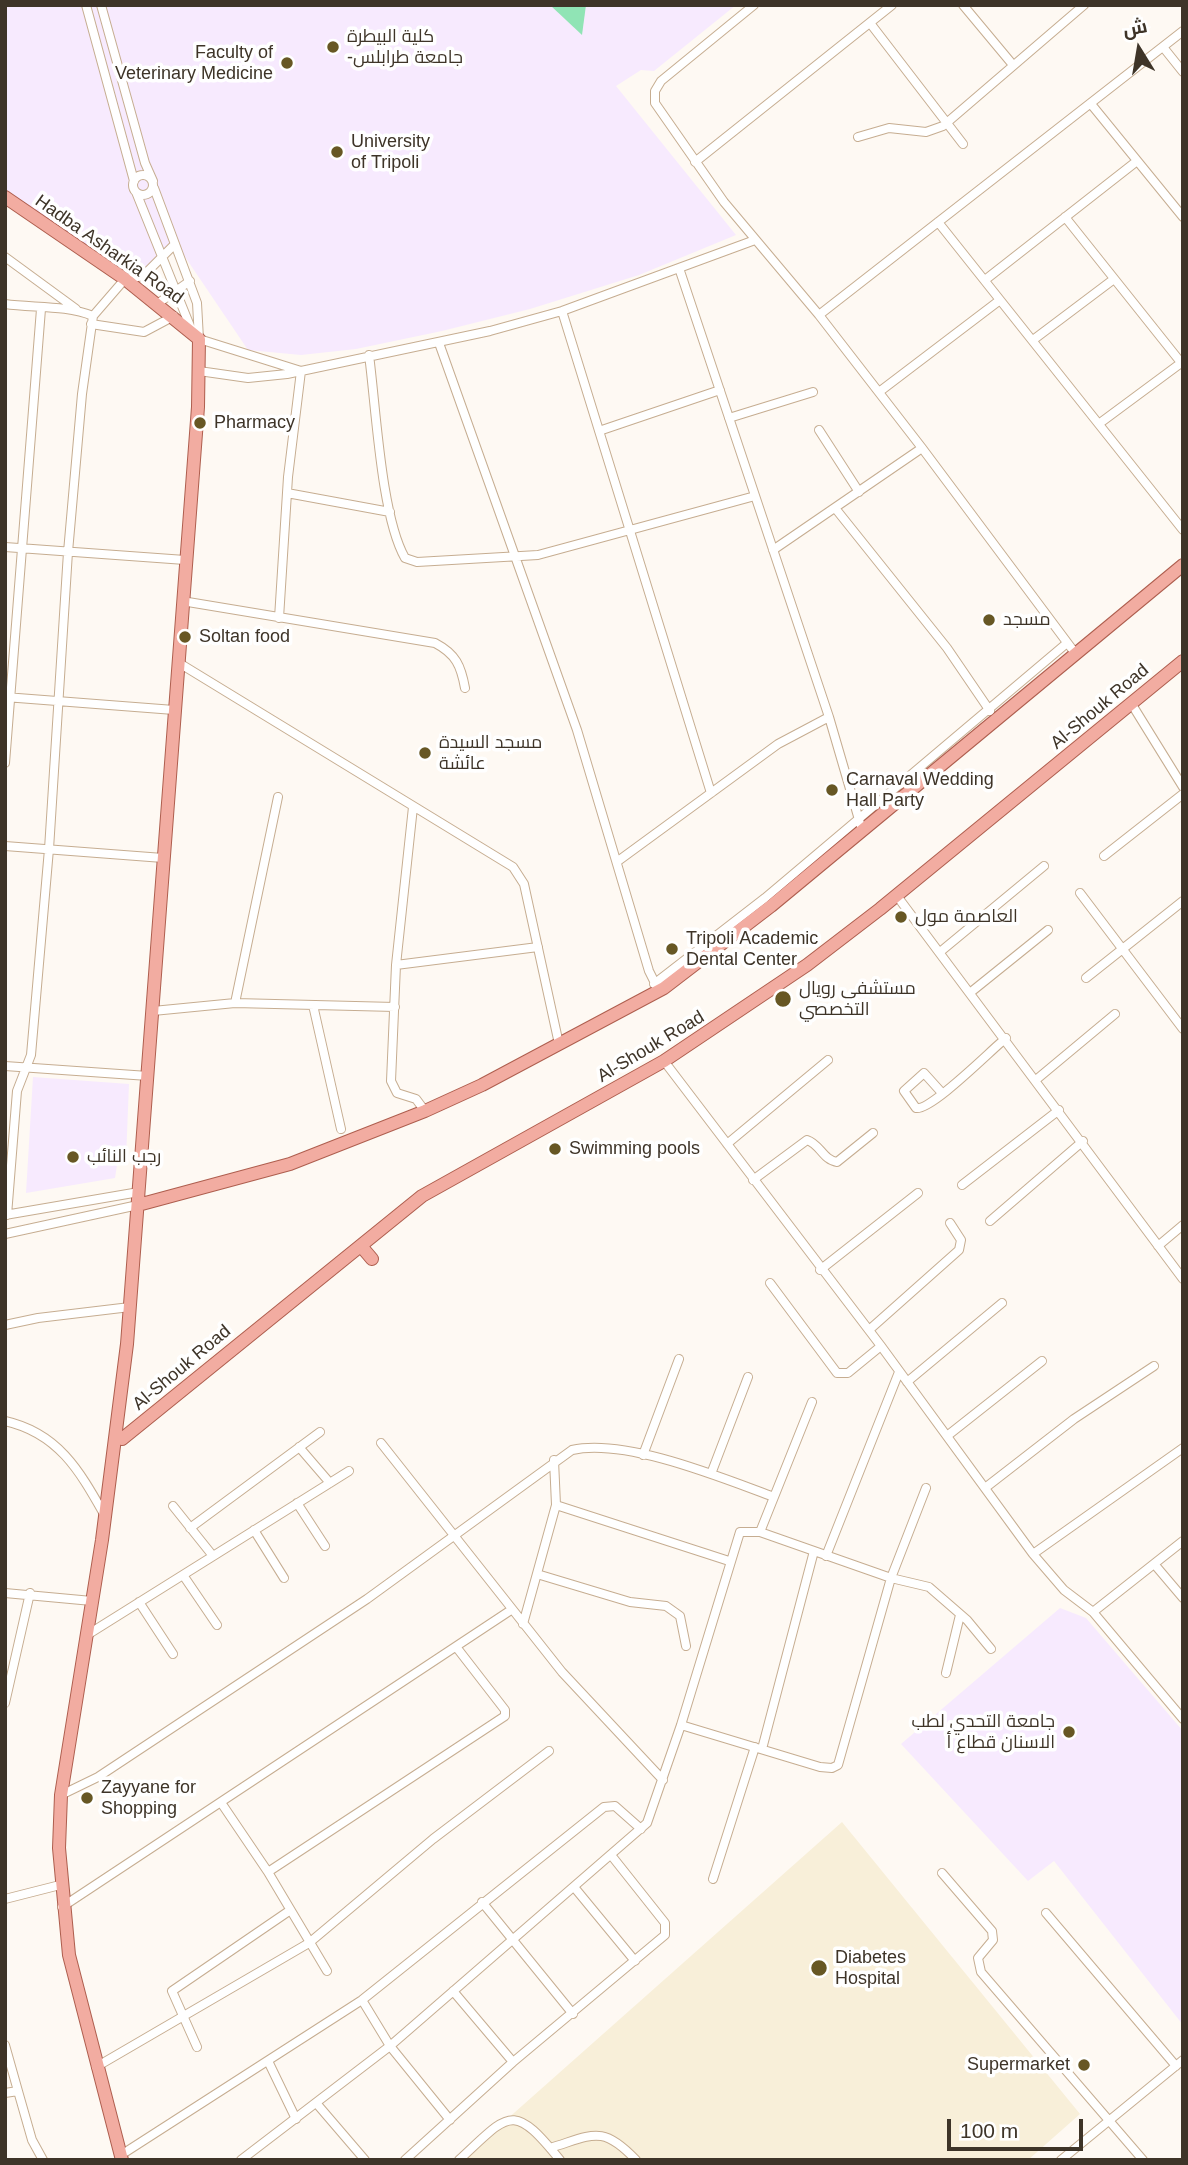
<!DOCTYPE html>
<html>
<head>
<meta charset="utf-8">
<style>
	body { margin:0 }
	#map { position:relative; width:1188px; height:2165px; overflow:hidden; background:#fef9f3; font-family:Helvetica,Cairo,sans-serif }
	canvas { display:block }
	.frame { position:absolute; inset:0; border:7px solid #3e3428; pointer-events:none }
	.north { position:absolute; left:1104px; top:14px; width:70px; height:70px; -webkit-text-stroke:5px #fff; paint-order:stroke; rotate:349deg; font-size:19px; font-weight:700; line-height:28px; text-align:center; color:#3e3428 }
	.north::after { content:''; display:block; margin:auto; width:24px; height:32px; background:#3e3428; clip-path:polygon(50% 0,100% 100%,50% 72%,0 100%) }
	.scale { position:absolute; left:947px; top:2119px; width:136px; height:32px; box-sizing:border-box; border:4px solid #3e3428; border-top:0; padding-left:9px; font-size:21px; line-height:24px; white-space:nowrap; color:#3e3428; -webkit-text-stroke:5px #fff; paint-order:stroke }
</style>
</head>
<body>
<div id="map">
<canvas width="1188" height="2165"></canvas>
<div class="frame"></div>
<div class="north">ش</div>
<div class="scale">100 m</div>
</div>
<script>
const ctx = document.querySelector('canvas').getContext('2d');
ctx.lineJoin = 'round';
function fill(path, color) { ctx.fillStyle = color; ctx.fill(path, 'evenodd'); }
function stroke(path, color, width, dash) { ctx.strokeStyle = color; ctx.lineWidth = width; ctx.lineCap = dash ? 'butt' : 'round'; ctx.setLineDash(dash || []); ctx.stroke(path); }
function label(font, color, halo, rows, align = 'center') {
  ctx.font = font + ' Helvetica,Cairo,sans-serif'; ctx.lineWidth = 7; ctx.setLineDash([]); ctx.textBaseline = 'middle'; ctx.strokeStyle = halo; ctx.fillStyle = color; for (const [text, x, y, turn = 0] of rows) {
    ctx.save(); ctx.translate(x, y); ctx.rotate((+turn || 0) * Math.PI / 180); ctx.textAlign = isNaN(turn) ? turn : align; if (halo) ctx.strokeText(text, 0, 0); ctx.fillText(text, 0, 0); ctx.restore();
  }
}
fill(new Path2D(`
	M 5,5 L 736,5 L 654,71 L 641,70 L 616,86 L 736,235 L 639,275 L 530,309 L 442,331 L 356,349 L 301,355 L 248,350 L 173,239 L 175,244 L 134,280 L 5,197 Z
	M 33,1077 L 129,1084 L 126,1159 L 118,1159 L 115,1178 L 26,1193 Z
	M 1060,1608 L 1086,1618 L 1183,1731 L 1183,2025 L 1054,1861 L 1028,1881 L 901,1744 Z`), '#f7eafe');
fill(new Path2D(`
	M 842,1822 L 1080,2114 L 1028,2160 L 461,2160 Z`), '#f8efd9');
fill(new Path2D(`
	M 550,5 L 586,5 L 582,35 Z`), '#90e4b5');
const minor = new Path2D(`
	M 86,5 L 134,181
	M 101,5 L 145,163 L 153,181
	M 754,5 L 661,81 L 655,91 L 655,103 L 724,202 L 819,315 L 922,448 L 1075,653
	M 963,5 L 1013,65
	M 870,23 L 963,144
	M 1163,47 L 1183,72
	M 1091,104 L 1183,217
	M 858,137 L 889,128 L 926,132 L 943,126 L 1084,5
	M 695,162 L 892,5
	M133 185a10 10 0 1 1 20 0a10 10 0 1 1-20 0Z
	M 154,188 L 197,303 L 199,339 L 301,371
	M 136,192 L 192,331
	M 1065,217 L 1183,365
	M 938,222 L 1183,530
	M 5,257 L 76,309
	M 679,268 L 829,717 L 862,830
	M 985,280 L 1137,161
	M 5,304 C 34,308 66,305 93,316 L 125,279 L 143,276 L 175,244
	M 157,304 L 190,281
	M 562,311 L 711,793
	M 819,315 L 1183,31
	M 91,324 L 144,332 L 174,316
	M 1033,340 L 1114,279
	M 439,343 L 577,730 L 649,971 L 659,991
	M 369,355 C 376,407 381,516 405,558 L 417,562 L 538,555 L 755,496
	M 199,371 L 248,378 L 287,374 L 490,331 L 562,311 L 755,240
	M 879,392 L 1000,300
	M 729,418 L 813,392
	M 1100,423 L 1181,363
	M 819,430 L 859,492
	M 599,431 L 720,390
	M 287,493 L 390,512
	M 835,508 L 947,648 L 990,711
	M 5,547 L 185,560
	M 773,550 L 922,448
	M 182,601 L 435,643 C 456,654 461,666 465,688
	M 279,618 L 288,477 L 301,371
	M 179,663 L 513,867 L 524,884 L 559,1044
	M 5,697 L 174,710
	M 1131,703 L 1183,787
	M 5,763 L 41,309
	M 413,807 L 396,965 L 391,1081 L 397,1093 L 416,1099 L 425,1111
	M 5,846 L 163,858
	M 1104,856 L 1183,794
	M 618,861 L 778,744 L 829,717
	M 1080,893 L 1183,1029
	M 897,896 L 1183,1279
	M 940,952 L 1044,866
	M 396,965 L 538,947
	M 1086,978 L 1183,901
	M 654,984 L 765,898 L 1067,643
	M 971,992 L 1048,930
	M 235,1003 L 278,797
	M 313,1005 L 341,1129
	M 153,1011 L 235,1003 L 395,1007
	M 664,1061 L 881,1346 L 1033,1554 L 1064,1590 L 1093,1612 L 1183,1719
	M 5,1066 L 148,1076
	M 1037,1079 L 1115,1014
	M 942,1093 L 924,1073 L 904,1091 L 916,1108 C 931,1111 991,1050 1006,1038
	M 727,1144 L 828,1060
	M 753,1180 L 807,1140 C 820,1144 823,1160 837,1162 L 873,1133
	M 962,1185 L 1059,1110
	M 5,1215 L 139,1192
	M 7,1215 L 17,1091 L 31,1055 L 49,849 L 68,552 L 82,394 L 93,316
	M 990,1221 L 1083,1141
	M 5,1234 L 138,1205
	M 1158,1246 L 1183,1225
	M 820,1270 L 918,1193
	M 770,1283 L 837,1373 L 848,1373 L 881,1346
	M 5,1325 L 38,1318 L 130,1307
	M 869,1330 L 959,1250 L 961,1240 L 950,1223
	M 907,1382 L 1002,1303
	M 5,1421 C 58,1433 79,1470 104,1514
	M 947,1436 L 1042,1361
	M 381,1443 L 562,1672 L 663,1780
	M 299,1447 L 330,1483
	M 643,1455 L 679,1359
	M 711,1474 L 748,1377
	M 985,1488 L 1074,1419 L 1154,1366
	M 297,1503 L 325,1546
	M 556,1505 L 729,1561
	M 173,1506 L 213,1556
	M 190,1528 L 320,1432
	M 254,1530 L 284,1578
	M 760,1532 L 812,1402
	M 1033,1554 L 1183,1448
	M 826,1556 L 899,1372
	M 1155,1565 L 1183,1598
	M 537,1574 L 630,1602 L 666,1606 L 680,1616 L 686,1646
	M 183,1575 L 217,1625
	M 5,1593 L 92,1601
	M 139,1602 L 173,1654
	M 1093,1612 L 1183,1541
	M 523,1624 L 556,1505 L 554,1460
	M 87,1635 L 349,1471
	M 946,1673 L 960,1615
	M 5,1703 L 30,1593
	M 681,1725 L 820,1767 L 832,1768 L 838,1765 L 891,1578 L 926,1488
	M 762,1749 L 814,1551
	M 61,1795 L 98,1777 L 367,1599 L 572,1450 C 626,1438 722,1478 774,1497
	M 222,1804 L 268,1872 L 327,1971
	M 268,1872 L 505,1716 L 505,1710 L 457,1648
	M 942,1873 L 992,1931 L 993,1940 L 978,1958 L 981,1972 L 1143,2160
	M 713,1879 L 755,1747
	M 574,1887 L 635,1961
	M 5,1899 L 60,1885
	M 482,1902 L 573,2014
	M 62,1907 L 511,1610
	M 1046,1913 L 1176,2066
	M 453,1991 L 513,2062
	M 362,2000 L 390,2046 L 450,2120
	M 5,2045 L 18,2091
	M 197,2047 L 172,1991 L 289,1911
	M 268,2061 L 296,2119
	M 96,2067 L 309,1943 L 433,1839 L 549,1751
	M 5,2093 L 18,2091 L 32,2140 L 43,2160
	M 317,2104 L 365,2160
	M 550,2148 C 593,2135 602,2124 636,2160
	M 121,2155 L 362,2000 L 604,1807 L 615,1806 L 641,1829
	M 241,2160 L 390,2046 L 647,1823 L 681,1725 L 740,1532 L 760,1532 L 891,1578 L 929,1587 L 967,1620 L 991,1649
	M 405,2160 L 513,2062 L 665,1935 L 665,1923 L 611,1855
	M 459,2160 C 510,2113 512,2101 560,2160
	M 1061,2160 L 1183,2060`);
const primary = new Path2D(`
	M 5,197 L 125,279 L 199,339 L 198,407 L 127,1344 L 102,1540 L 61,1795 L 59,1848 L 69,1955 L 122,2160
	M 138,1205 L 290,1164 L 425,1111 L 482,1085 L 664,988 L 771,906 L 1183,565
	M 361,1246 L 372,1259
	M 122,1439 L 422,1196 L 664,1061 L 807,965 L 880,909 L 1183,661`);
stroke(minor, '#c6ad91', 10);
stroke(primary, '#ae5e4e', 14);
stroke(minor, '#fff', 8);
stroke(primary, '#f2aca1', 12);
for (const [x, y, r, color] of [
	[333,47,7,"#675724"],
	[287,63,7,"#675724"],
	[337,152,7,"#675724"],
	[200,423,7,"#675724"],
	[989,620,7,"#675724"],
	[185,637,7,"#675724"],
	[425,753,7,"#675724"],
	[832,790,7,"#675724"],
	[901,917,7,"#675724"],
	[672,949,7,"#675724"],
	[783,999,9,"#675724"],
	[555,1149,7,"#675724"],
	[73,1157,7,"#675724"],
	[1069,1732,7,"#675724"],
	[87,1798,7,"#675724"],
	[819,1968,9,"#675724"],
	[1084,2065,7,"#675724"]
]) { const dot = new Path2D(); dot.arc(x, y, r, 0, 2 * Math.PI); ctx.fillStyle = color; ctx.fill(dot); stroke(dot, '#fff', 2.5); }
label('18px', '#3e3428', '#fff', [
	["كلية البيطرة",347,37],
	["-جامعة طرابلس",347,58],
	["Faculty of",273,53,"right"],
	["Veterinary Medicine",273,74,"right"],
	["University",351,142],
	["of Tripoli",351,163],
	["Pharmacy",214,423],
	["مسجد",1003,620],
	["Soltan food",199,637],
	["مسجد السيدة",439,743],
	["عائشة",439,764],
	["Carnaval Wedding",846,780],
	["Hall Party",846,801],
	["العاصمة مول",915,917],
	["Tripoli Academic",686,939],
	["Dental Center",686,960],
	["مستشفى رويال",799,989],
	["التخصصي",799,1010],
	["Swimming pools",569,1149],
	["رجب النائب",87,1157],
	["جامعة التحدي لطب",1055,1722,"right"],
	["الاسنان قطاع أ",1055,1743,"right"],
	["Zayyane for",101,1788],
	["Shopping",101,1809],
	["Diabetes",835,1958],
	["Hospital",835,1979],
	["Supermarket",1070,2065,"right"]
], 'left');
label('18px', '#3e3428', '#fff', [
	["Hadba Asharkia Road",109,250,35],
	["Al-Shouk Road",1100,707,-40],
	["Al-Shouk Road",651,1047,-31],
	["Al-Shouk Road",182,1368,-40]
]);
</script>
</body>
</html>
